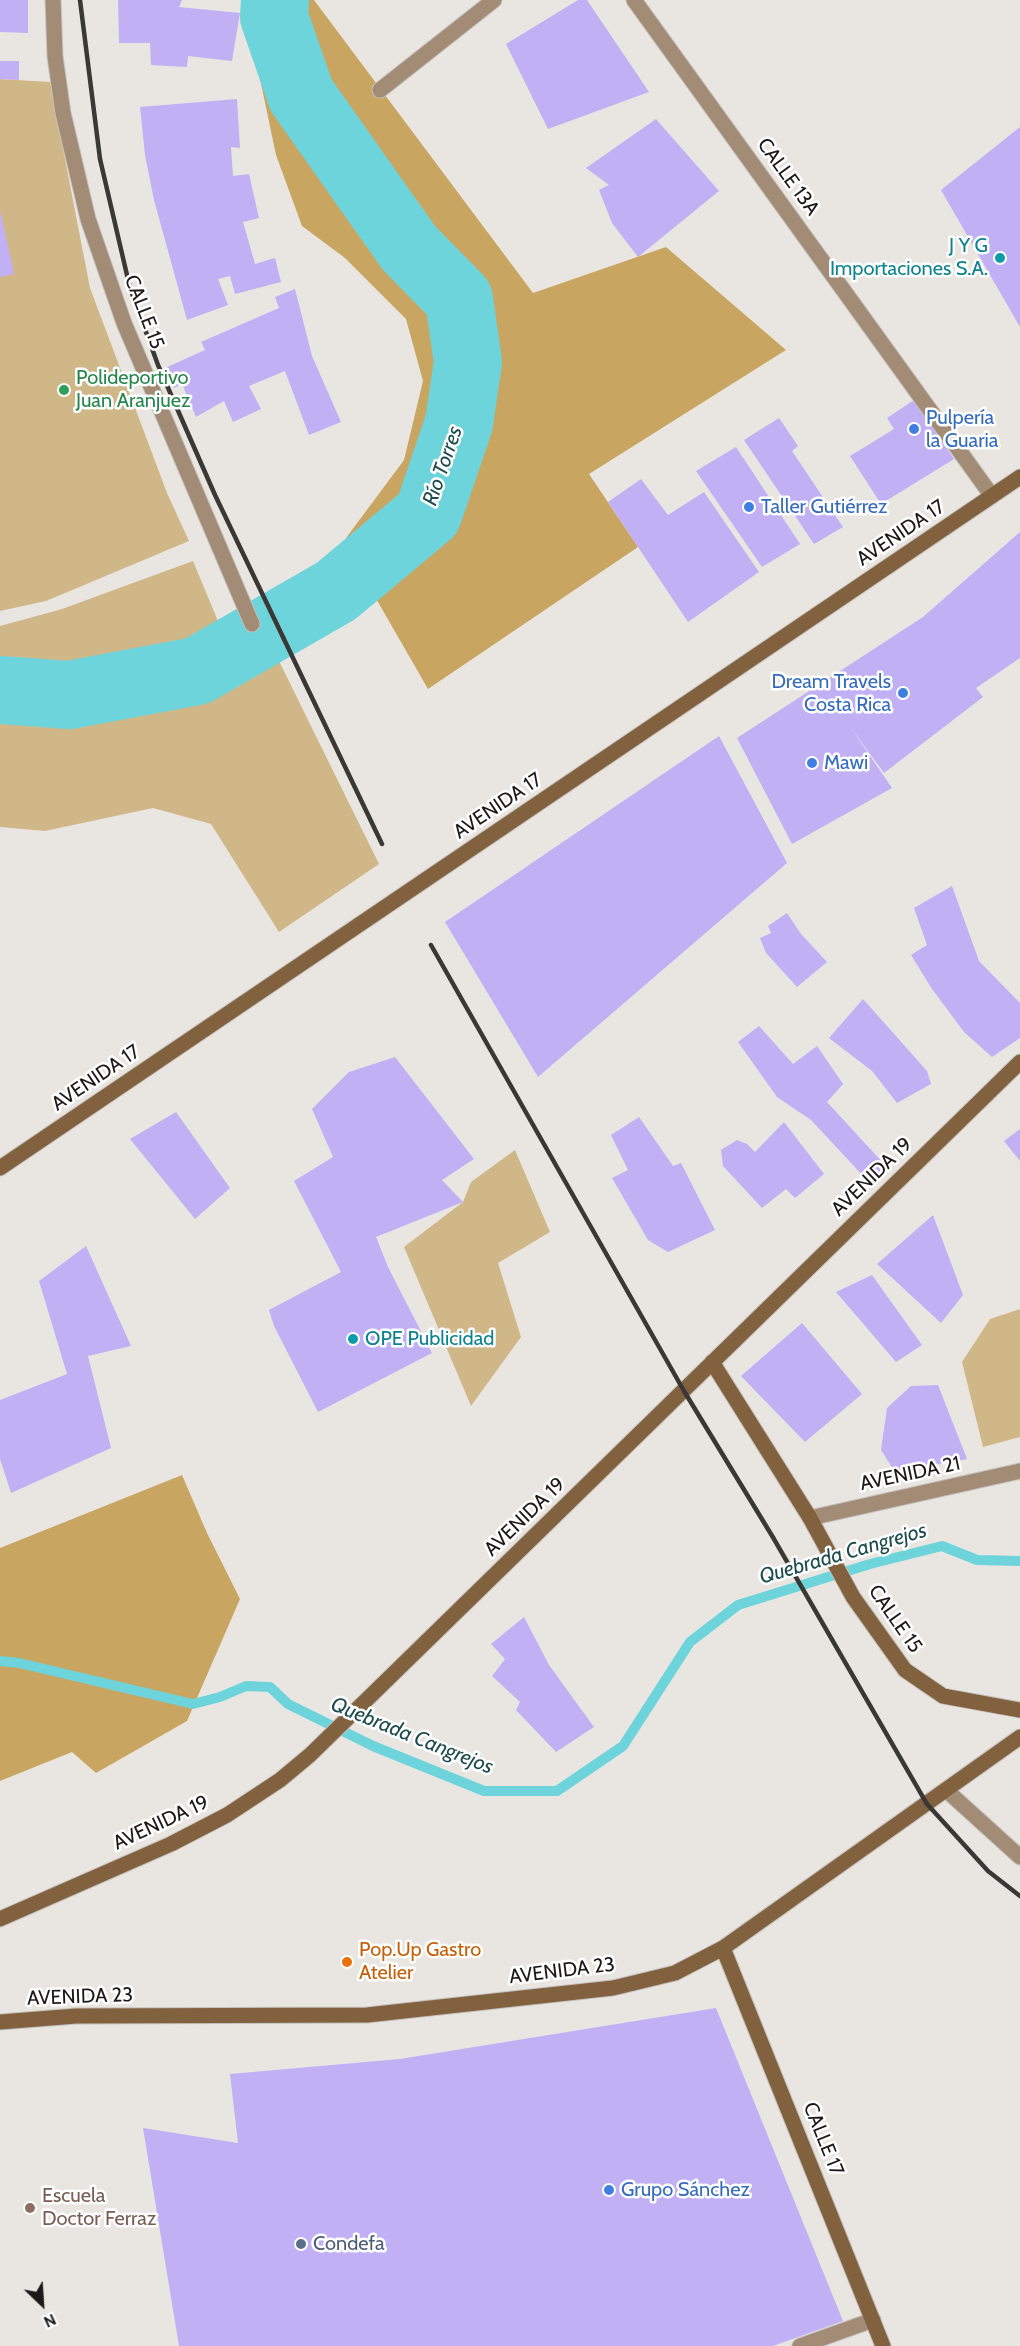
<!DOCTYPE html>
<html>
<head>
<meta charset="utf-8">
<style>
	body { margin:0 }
	#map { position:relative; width:1020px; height:2346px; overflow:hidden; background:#e9e6e1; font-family:Cabin,sans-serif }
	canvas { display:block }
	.north { position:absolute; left:12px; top:2274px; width:60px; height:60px; -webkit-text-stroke:4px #fff; paint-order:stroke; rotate:155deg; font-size:16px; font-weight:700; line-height:24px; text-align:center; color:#1b1a18 }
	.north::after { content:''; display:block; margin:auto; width:21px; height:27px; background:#1b1a18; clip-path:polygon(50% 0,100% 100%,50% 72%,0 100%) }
</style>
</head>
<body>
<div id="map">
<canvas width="1020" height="2346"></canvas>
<div class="north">N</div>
</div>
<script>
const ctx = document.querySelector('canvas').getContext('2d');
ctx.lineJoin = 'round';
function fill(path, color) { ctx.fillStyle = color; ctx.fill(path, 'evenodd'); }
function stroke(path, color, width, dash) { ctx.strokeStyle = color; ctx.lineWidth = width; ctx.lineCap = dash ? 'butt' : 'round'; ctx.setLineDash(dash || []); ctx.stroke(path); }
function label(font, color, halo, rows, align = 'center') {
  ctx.font = font + ' Cabin,sans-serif'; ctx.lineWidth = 5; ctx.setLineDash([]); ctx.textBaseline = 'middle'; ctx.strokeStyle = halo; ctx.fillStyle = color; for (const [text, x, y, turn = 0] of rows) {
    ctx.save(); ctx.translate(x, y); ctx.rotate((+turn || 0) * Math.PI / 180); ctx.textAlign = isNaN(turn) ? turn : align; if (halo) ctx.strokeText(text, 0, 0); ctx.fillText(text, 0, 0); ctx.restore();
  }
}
fill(new Path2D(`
	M 0,79 L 50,82 L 90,288 L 167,493 L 189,541 L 46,601 L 0,611 Z
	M 193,561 L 240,674 L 276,655 L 379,864 L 279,932 L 211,824 L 153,808 L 45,831 L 0,827 L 0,626 L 62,609 Z
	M 515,1150 L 550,1232 L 498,1263 L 521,1337 L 471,1406 L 404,1247 L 463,1202 L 471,1182 Z
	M 1020,1309 L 1020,1437 L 983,1447 L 962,1362 L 990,1319 Z`), '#d0b787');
fill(new Path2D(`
	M 250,0 L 314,0 L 533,293 L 666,247 L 786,350 L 589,474 L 638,547 L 428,689 L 363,576 L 346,538 L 404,460 L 423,381 L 406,319 L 345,258 L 302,226 L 276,155 L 254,50 Z
	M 182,1475 L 207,1533 L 240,1599 L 187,1721 L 96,1773 L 72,1752 L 0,1781 L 0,1548 Z`), '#c8a662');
stroke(new Path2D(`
	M 0,1661 L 19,1663 L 193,1704 L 220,1697 L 246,1686 L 270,1687 L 288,1704 L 373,1746 L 484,1791 L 557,1791 L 623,1746 L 690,1642 L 738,1605 L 870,1564 L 942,1546 L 977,1560 L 1020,1561`), '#6ed4db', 10);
stroke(new Path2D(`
	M 0,690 L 69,695 L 197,671 L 336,591 L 428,514 L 459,423 L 468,362 L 459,299 L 409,248 L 301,95 L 274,17 L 275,0`), '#6ed4db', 68);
fill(new Path2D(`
	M 0,0 L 28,0 L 28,33 L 0,32 Z
	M 118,0 L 182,0 L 179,7 L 240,13 L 232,61 L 188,56 L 187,67 L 151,65 L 150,43 L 119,43 Z
	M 578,0 L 587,0 L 649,92 L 548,129 L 506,44 Z
	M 0,61 L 19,61 L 19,80 L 0,79 Z
	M 237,99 L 240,148 L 231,147 L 233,176 L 249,174 L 259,218 L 243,222 L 255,264 L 275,258 L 281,282 L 235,294 L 230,276 L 218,279 L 228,305 L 187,320 L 154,200 L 145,155 L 140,107 Z
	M 656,119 L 719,191 L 638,257 L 612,223 L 599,190 L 609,185 L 586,168 Z
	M 1020,127 L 1020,327 L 941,190 Z
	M 0,210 L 14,274 L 0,277 Z
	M 295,289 L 312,356 L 341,422 L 309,435 L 285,371 L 249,386 L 261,409 L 233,422 L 224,401 L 196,417 L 182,384 L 174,388 L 165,368 L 205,350 L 201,342 L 279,308 L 275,297 Z
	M 914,400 L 954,459 L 881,504 L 850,456 L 894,429 L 887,418 Z
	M 779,418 L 798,446 L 792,451 L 843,527 L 814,544 L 744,440 Z
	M 736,447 L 800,544 L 762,567 L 696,471 Z
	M 641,479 L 668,515 L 704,492 L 759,572 L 688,622 L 608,502 Z
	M 1020,532 L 1020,658 L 976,688 L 983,697 L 884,773 L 851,728 L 892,788 L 792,844 L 737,738 L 923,617 Z
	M 719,736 L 787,863 L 538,1077 L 445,922 Z
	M 952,886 L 979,961 L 1020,1003 L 1020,1038 L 992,1057 L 964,1032 L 932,989 L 911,955 L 927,945 L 914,908 Z
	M 787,913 L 801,934 L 827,962 L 797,987 L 766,953 L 760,938 L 771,933 L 768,926 Z
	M 863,999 L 927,1071 L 931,1084 L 897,1103 L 872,1071 L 829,1038 Z
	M 759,1026 L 793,1064 L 817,1046 L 843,1084 L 827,1102 L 885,1165 L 872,1181 L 866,1179 L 811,1120 L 777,1097 L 738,1042 Z
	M 395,1057 L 474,1159 L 442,1180 L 463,1202 L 376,1237 L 388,1267 L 432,1353 L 318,1412 L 274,1326 L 269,1310 L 341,1272 L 294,1181 L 333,1157 L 312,1109 L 349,1072 Z
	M 176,1112 L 230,1188 L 195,1219 L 130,1139 Z
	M 639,1117 L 673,1166 L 681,1163 L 715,1230 L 668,1252 L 648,1240 L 612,1178 L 628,1170 L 611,1135 Z
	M 784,1122 L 824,1174 L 795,1198 L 786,1189 L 762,1208 L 723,1166 L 721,1150 L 737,1140 L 747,1144 L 755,1152 Z
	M 1020,1129 L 1020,1161 L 1004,1141 Z
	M 933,1215 L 963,1295 L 941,1323 L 877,1264 Z
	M 86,1246 L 131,1346 L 88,1356 L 111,1448 L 11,1493 L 0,1459 L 0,1400 L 67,1374 L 39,1281 Z
	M 872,1275 L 922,1345 L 896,1362 L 836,1292 Z
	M 802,1323 L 862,1394 L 805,1442 L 741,1376 Z
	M 938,1385 L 967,1459 L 895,1472 L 881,1450 L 887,1408 L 911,1386 Z
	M 524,1617 L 549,1665 L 594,1727 L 556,1752 L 516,1710 L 520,1702 L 492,1676 L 505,1659 L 491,1644 Z
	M 716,2008 L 843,2321 L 773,2346 L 179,2346 L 143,2128 L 238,2143 L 230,2074 L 400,2059 Z`), '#c1b0f4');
const lane = new Path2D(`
	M 800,2346 L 873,2320`);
const street = new Path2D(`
	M 53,0 L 55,56 L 63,113 L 88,219 L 124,323 L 252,624
	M 634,0 L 992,496
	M 380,90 L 494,0
	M 810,1518 L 1020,1471
	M 946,1790 L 1020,1857`);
const secondary = new Path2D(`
	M 0,1168 L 1020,477
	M 712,1362 L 810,1518 L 853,1597 L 905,1670 L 943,1696 L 1020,1710
	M 0,1919 L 171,1844 L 227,1815 L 280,1780 L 310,1755 L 1020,1062
	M 723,1948 L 883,2346
	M 0,2022 L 76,2016 L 367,2015 L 613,1988 L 675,1973 L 723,1948 L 1020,1737`);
stroke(lane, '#c4c1bd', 17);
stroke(street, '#c4c1bd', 17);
stroke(secondary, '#c4c1bd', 17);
stroke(lane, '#a38c75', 15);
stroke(street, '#a38c75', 15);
stroke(secondary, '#81613e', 15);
stroke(new Path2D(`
	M 80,0 L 100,159 L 130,288 L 158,365 L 215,495 L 382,844
	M 431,945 L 684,1391 L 774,1539 L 927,1804 L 988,1871 L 1020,1896`), '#393835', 4.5);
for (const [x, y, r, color] of [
	[1000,258,6,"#0f9aa8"],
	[64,390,6,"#2e9e5b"],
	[914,429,6,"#3f7fe0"],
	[749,507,6,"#3f7fe0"],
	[903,693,6,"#3f7fe0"],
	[812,763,6,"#3f7fe0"],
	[353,1339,6,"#0f9aa8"],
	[347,1962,6,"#e8710a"],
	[609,2190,6,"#3f7fe0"],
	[30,2208,6,"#8d6e63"],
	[301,2244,6,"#5c6f8a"]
]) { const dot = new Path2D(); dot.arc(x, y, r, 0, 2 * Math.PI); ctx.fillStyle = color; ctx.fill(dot); stroke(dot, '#fff', 2); }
label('20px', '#1b1a18', '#fff', [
	["CALLE 13A",788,177,54],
	["CALLE 15",144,312,69],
	["AVENIDA 17",901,533,-34],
	["AVENIDA 17",498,806,-34],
	["AVENIDA 17",96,1078,-34],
	["AVENIDA 19",872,1177,-44],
	["AVENIDA 21",910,1474,-12],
	["AVENIDA 19",525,1517,-44],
	["CALLE 15",895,1619,55],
	["AVENIDA 19",161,1823,-25],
	["AVENIDA 23",562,1971,-7],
	["AVENIDA 23",80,1997,-2],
	["CALLE 17",823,2139,68]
]);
label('20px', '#0d838f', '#fff', [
	["J Y G",988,246],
	["Importaciones S.A.",988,269],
	["OPE Publicidad",365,1339,"left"]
], 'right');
label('20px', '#27864d', '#fff', [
	["Polideportivo",76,378],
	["Juan Aranjuez",76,401]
], 'left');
label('20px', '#366cbe', '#fff', [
	["Pulpería",926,418],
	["la Guaria",926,441],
	["Taller Gutiérrez",761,507],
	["Dream Travels",891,682,"right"],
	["Costa Rica",891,705,"right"],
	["Mawi",824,763],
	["Grupo Sánchez",621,2190]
], 'left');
label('20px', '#c56008', '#fff', [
	["Pop.Up Gastro",359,1950],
	["Atelier",359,1973]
], 'left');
label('20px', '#785e54', '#fff', [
	["Escuela",42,2196],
	["Doctor Ferraz",42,2219]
], 'left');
label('20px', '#4e5e75', '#fff', [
	["Condefa",313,2244]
], 'left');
label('italic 21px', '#1e4c4f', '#fff', [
	["Río Torres",443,466,-71],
	["Quebrada Cangrejos",843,1554,-16],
	["Quebrada Cangrejos",412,1736,22]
]);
</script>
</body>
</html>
